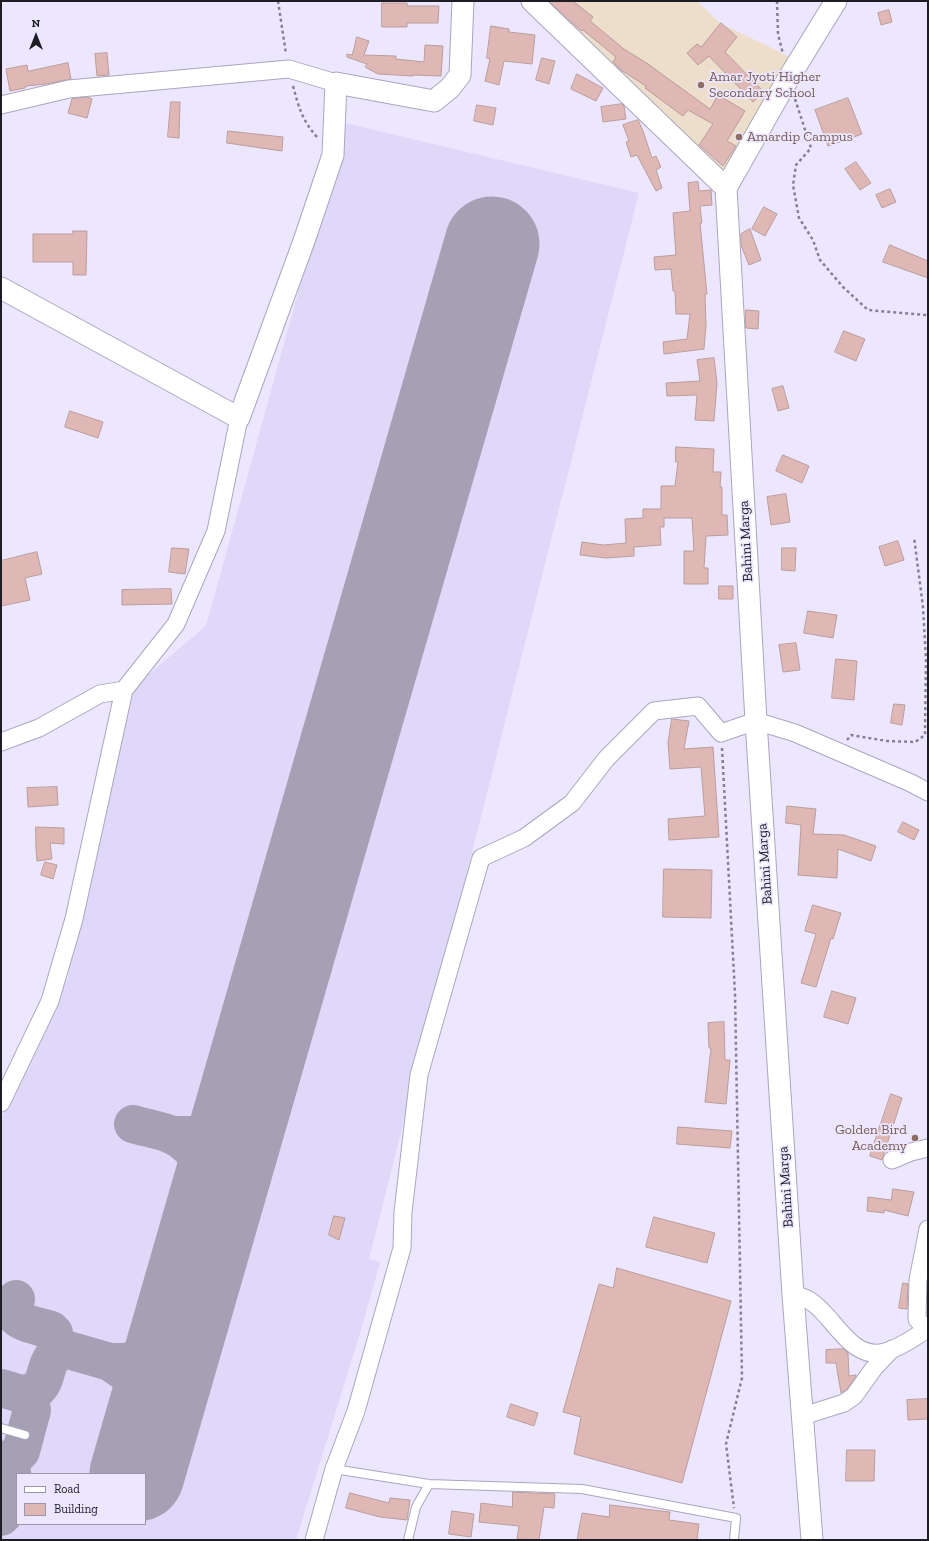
<!DOCTYPE html>
<html>
<head>
<meta charset="utf-8">
<style>
	body { margin:0 }
	#map { position:relative; width:929px; height:1541px; overflow:hidden; background:#ece6ff; font-family:"Zilla Slab",serif }
	canvas { display:block }
	.frame { position:absolute; inset:0; border:2px solid #1e1c24; pointer-events:none }
	.legend { position:absolute; left:16px; top:1473px; width:130px; height:52px; box-sizing:border-box; background:#ece6ff; border:1px solid #9a95a7; margin:0; padding:5px 7px; list-style:none; font-size:12px; color:#1e1c24 }
	.legend li { display:flex; align-items:center; gap:8px; height:20px }
	.legend b { width:20px; border:1px solid #9a95a7 }
	.north { position:absolute; left:16px; top:16px; width:40px; height:40px; -webkit-text-stroke:3px #ece6ff; paint-order:stroke; rotate:0deg; font-size:11px; font-weight:700; line-height:16px; text-align:center; color:#1e1c24 }
	.north::after { content:''; display:block; margin:auto; width:14px; height:18px; background:#1e1c24; clip-path:polygon(50% 0,100% 100%,50% 72%,0 100%) }
</style>
</head>
<body>
<div id="map">
<canvas width="929" height="1541"></canvas>
<div class="frame"></div>
<ul class="legend">
<li><b style="height:5px;background:#fff"></b>Road</li>
<li><b style="height:11px;background:#dfb8b6"></b>Building</li>
</ul>
<div class="north">N</div>
</div>
<script>
const ctx = document.querySelector('canvas').getContext('2d');
ctx.lineJoin = 'round';
function fill(path, color) { ctx.fillStyle = color; ctx.fill(path, 'evenodd'); }
function stroke(path, color, width, dash) { ctx.strokeStyle = color; ctx.lineWidth = width; ctx.lineCap = dash ? 'butt' : 'round'; ctx.setLineDash(dash || []); ctx.stroke(path); }
function label(font, color, halo, rows, align = 'center') {
  ctx.font = font + ' "Zilla Slab",serif'; ctx.lineWidth = 3.5; ctx.setLineDash([]); ctx.textBaseline = 'middle'; ctx.strokeStyle = halo; ctx.fillStyle = color; for (const [text, x, y, turn = 0] of rows) {
    ctx.save(); ctx.translate(x, y); ctx.rotate((+turn || 0) * Math.PI / 180); ctx.textAlign = isNaN(turn) ? turn : align; if (halo) ctx.strokeText(text, 0, 0); ctx.fillText(text, 0, 0); ctx.restore();
  }
}
fill(new Path2D(`
	M 345,123 L 639,193 L 369,1259 L 380,1262 L 361,1330 L 296,1540 L 1,1540 L 1,1119 L 40,1034 L 68,977 L 130,690 L 206,626 ZM 17,1474 L 145,1474 L 145,1524 L 17,1524 Z`), '#dfd8f8');
fill(new Path2D(`
	M 534,1 L 697,1 L 720,23 L 790,57 L 721,177 Z`), '#ecdecb');
stroke(new Path2D(`
	M 133,1124 C 146,1128 160,1130 172,1135 C 204,1151 207,1179 213,1210
	M 171,1135 L 195,1135 L 211,1129 L 244,1104
	M 16,1299 C 14,1304 11,1309 14,1314 C 17,1323 42,1327 51,1330 L 54,1333 L 55,1343 L 58,1347 L 110,1362 L 129,1375 L 143,1392 L 149,1408 L 149,1432
	M 110,1362 C 117,1362 124,1362 132,1361 C 155,1357 168,1337 182,1320
	M 1,1388 L 21,1394 L 30,1402 L 32,1410 L 21,1451 L 16,1456 L 10,1459 L 1,1460
	M 21,1394 C 26,1393 31,1393 36,1390 C 52,1378 40,1356 67,1350
	M 1,1461 C 5,1464 10,1467 12,1473 C 15,1481 6,1504 4,1514 L 1,1517`), '#a5a0b4', 38);
stroke(new Path2D(`
	M 137,1474 L 492,244`), '#a5a0b4', 95);
const building = new Path2D(`
	M 549,1 L 573,1 L 593,17 L 590,21 L 624,49 L 648,64 L 710,109 L 718,95 L 745,111 L 727,141 L 736,146 L 723,166 L 699,145 L 713,124 L 688,110 L 683,116 L 645,88 L 646,86 L 621,70 L 613,62 L 616,57 L 583,30 L 582,31 L 572,23 Z
	M 382,3 L 407,3 L 407,6 L 439,6 L 438,23 L 407,23 L 407,27 L 382,27 Z
	M 889,10 L 892,22 L 881,25 L 878,13 Z
	M 721,23 L 737,37 L 725,52 L 764,92 L 753,102 L 709,56 L 698,65 L 687,53 L 697,44 L 701,47 Z
	M 491,26 L 509,29 L 509,32 L 535,35 L 532,64 L 504,61 L 499,85 L 485,81 L 490,59 L 487,58 Z
	M 357,37 L 369,41 L 364,55 L 396,56 L 396,59 L 424,62 L 425,45 L 443,46 L 441,76 L 413,75 L 413,76 L 378,74 L 365,67 L 367,64 L 347,57 L 347,54 L 352,55 Z
	M 107,53 L 109,75 L 97,76 L 95,54 Z
	M 542,58 L 555,61 L 549,84 L 536,80 Z
	M 68,63 L 71,79 L 46,84 L 26,86 L 25,88 L 10,91 L 6,69 L 27,65 L 28,71 Z
	M 577,74 L 603,88 L 596,101 L 571,89 Z
	M 87,97 L 92,99 L 87,118 L 68,113 L 72,99 Z
	M 848,98 L 862,134 L 828,146 L 815,110 Z
	M 171,102 L 180,102 L 179,138 L 168,137 Z
	M 622,104 L 624,106 L 626,119 L 603,122 L 601,107 Z
	M 477,105 L 496,108 L 493,125 L 474,121 Z
	M 638,120 L 643,131 L 652,158 L 656,156 L 661,167 L 656,170 L 662,188 L 656,191 L 637,155 L 631,157 L 626,142 L 629,141 L 623,125 Z
	M 228,131 L 283,137 L 282,151 L 227,143 Z
	M 856,162 L 871,183 L 860,190 L 845,169 Z
	M 698,182 L 699,191 L 711,190 L 712,205 L 700,206 L 702,223 L 700,223 L 707,294 L 705,294 L 706,325 L 704,349 L 664,354 L 663,342 L 687,339 L 690,314 L 676,314 L 675,291 L 673,291 L 671,269 L 655,270 L 654,257 L 676,255 L 673,213 L 690,211 L 688,183 Z
	M 890,189 L 896,202 L 882,208 L 876,195 Z
	M 764,207 L 777,214 L 765,236 L 752,229 Z
	M 750,229 L 761,260 L 749,265 L 741,245 L 741,234 Z
	M 73,231 L 87,231 L 86,275 L 73,275 L 73,262 L 33,262 L 33,234 L 73,234 Z
	M 890,245 L 928,261 L 928,278 L 883,262 Z
	M 746,310 L 759,311 L 758,329 L 746,328 Z
	M 844,331 L 865,339 L 856,361 L 835,352 Z
	M 714,358 L 717,383 L 714,421 L 695,420 L 697,395 L 667,396 L 666,383 L 700,381 L 697,360 Z
	M 783,386 L 789,408 L 778,411 L 772,389 Z
	M 70,411 L 103,422 L 98,438 L 65,427 Z
	M 676,447 L 714,449 L 713,472 L 721,472 L 720,487 L 722,487 L 722,515 L 727,515 L 728,535 L 706,536 L 704,568 L 708,568 L 708,584 L 684,584 L 684,551 L 694,551 L 692,518 L 664,518 L 664,527 L 660,527 L 661,545 L 634,547 L 634,556 L 606,558 L 580,555 L 582,542 L 603,545 L 626,543 L 625,519 L 643,518 L 643,509 L 661,509 L 661,486 L 675,486 L 678,462 L 676,462 Z
	M 783,455 L 809,466 L 802,483 L 776,471 Z
	M 786,494 L 790,522 L 771,525 L 767,497 Z
	M 898,541 L 904,560 L 885,566 L 879,547 Z
	M 172,548 L 189,549 L 185,574 L 169,572 Z
	M 782,548 L 796,548 L 795,571 L 782,570 Z
	M 37,552 L 42,574 L 25,578 L 30,600 L 1,606 L 1,561 Z
	M 719,586 L 733,586 L 733,599 L 719,599 Z
	M 171,589 L 172,604 L 122,605 L 122,590 Z
	M 808,611 L 837,615 L 833,638 L 804,633 Z
	M 796,643 L 800,670 L 783,672 L 779,645 Z
	M 836,659 L 857,661 L 854,700 L 832,698 Z
	M 894,704 L 905,705 L 902,725 L 891,723 Z
	M 672,719 L 689,721 L 684,749 L 713,747 L 719,837 L 669,840 L 668,819 L 705,816 L 701,767 L 670,769 L 668,743 Z
	M 57,787 L 58,805 L 28,807 L 27,788 Z
	M 787,806 L 816,809 L 813,834 L 844,835 L 876,846 L 871,861 L 838,849 L 837,878 L 798,875 L 801,825 L 786,823 Z
	M 903,822 L 919,830 L 914,840 L 898,832 Z
	M 36,827 L 64,828 L 64,844 L 50,843 L 52,859 L 37,861 L 36,848 Z
	M 45,862 L 57,865 L 53,879 L 41,875 Z
	M 664,869 L 712,870 L 711,918 L 663,917 Z
	M 813,905 L 841,913 L 833,939 L 831,938 L 816,987 L 801,983 L 816,934 L 805,931 Z
	M 832,991 L 856,998 L 848,1024 L 824,1017 Z
	M 724,1022 L 725,1060 L 730,1060 L 726,1104 L 705,1102 L 711,1048 L 709,1048 L 708,1023 Z
	M 891,1094 L 902,1098 L 882,1160 L 870,1156 Z
	M 678,1127 L 732,1131 L 730,1148 L 677,1144 Z
	M 893,1189 L 914,1192 L 908,1216 L 884,1210 L 884,1213 L 867,1211 L 868,1197 L 891,1200 Z
	M 334,1216 L 345,1218 L 339,1240 L 329,1235 Z
	M 654,1217 L 715,1233 L 707,1263 L 646,1247 Z
	M 617,1268 L 731,1301 L 682,1483 L 574,1454 L 581,1417 L 563,1412 L 599,1284 L 613,1288 Z
	M 903,1283 L 908,1284 L 907,1309 L 899,1308 Z
	M 844,1349 L 848,1353 L 849,1376 L 856,1375 L 856,1376 L 847,1389 L 841,1393 L 836,1363 L 826,1363 L 826,1350 Z
	M 928,1399 L 928,1419 L 908,1420 L 907,1400 Z
	M 511,1404 L 538,1413 L 534,1426 L 507,1417 Z
	M 847,1450 L 875,1450 L 874,1481 L 846,1481 Z
	M 513,1492 L 555,1494 L 554,1508 L 544,1507 L 539,1540 L 517,1539 L 519,1526 L 479,1522 L 481,1503 L 512,1507 Z
	M 350,1493 L 389,1503 L 390,1498 L 410,1500 L 407,1520 L 380,1517 L 346,1508 Z
	M 610,1505 L 670,1512 L 669,1520 L 699,1524 L 697,1540 L 577,1540 L 582,1513 L 609,1517 Z
	M 452,1511 L 474,1514 L 471,1537 L 449,1534 Z`);
fill(building, '#dfb8b6');
stroke(building, '#b99d9b', 1);
const service = new Path2D(`
	M 1,1428 L 25,1435
	M 334,1469 L 429,1484 L 582,1489 L 736,1518 L 734,1540
	M 408,1540 L 416,1507 L 429,1484`);
const minor = new Path2D(`
	M 1,105 L 69,89 L 289,69 L 336,83
	M 1,742 L 39,728 L 100,694 L 124,690
	M 1,1103 L 50,1001 L 74,919 L 124,690 L 176,624 L 216,531 L 239,418
	M 892,1160 L 911,1152 L 928,1148
	M 928,1229 L 918,1280 L 917,1319 L 926,1330 L 928,1330
	M 793,1295 C 801,1296 807,1298 813,1303 C 835,1318 851,1361 885,1352 C 900,1348 913,1338 926,1330
	M 803,1416 L 844,1403 L 854,1396 L 874,1368 L 892,1349
	M 314,1540 L 334,1469 L 356,1411 L 402,1248 L 403,1212 L 419,1075 L 481,858 L 524,838 L 572,803 L 606,759 L 654,711 L 698,706 L 721,733 L 756,721 L 795,733 L 911,783 L 928,792`);
const tertiary = new Path2D(`
	M 532,1 L 726,188
	M 726,188 L 756,721 L 793,1295 L 812,1540
	M 726,188 L 788,79 L 836,1
	M 1,288 L 239,418 L 304,241 L 333,155 L 336,83 L 434,101 L 450,88 L 460,75 L 463,1`);
stroke(service, '#aba6bd', 10);
stroke(minor, '#aba6bd', 19);
stroke(tertiary, '#aba6bd', 23);
stroke(new Path2D(`
	M 278,1 L 286,54
	M 777,1 L 778,34 L 783,54
	M 293,86 C 299,108 302,120 317,137
	M 795,99 L 811,148 L 796,165 L 793,185 L 799,218 L 813,240 L 820,260 L 843,287 L 868,310 L 925,315 L 928,316
	M 847,740 L 851,735 L 887,741 L 915,742 L 925,735 L 926,659 L 923,607 L 914,537
	M 722,748 L 735,994 L 742,1378 L 726,1444 L 734,1508`), '#858191', 2.5, [3, 3]);
stroke(service, '#fff', 8);
stroke(minor, '#fff', 17);
stroke(tertiary, '#fff', 21);
for (const [x, y, r, color] of [
	[701,85,4,"#8d6e63"],
	[739,137,4,"#8d6e63"],
	[915,1138,4,"#8d6e63"]
]) { const dot = new Path2D(); dot.arc(x, y, r, 0, 2 * Math.PI); ctx.fillStyle = color; ctx.fill(dot); stroke(dot, '#ece6ff', 1.5); }
label('14px', '#785e54', '#ece6ff', [
	["Amar Jyoti Higher",709,77],
	["Secondary School",709,93],
	["Amardip Campus",747,137],
	["Golden Bird",907,1130,"right"],
	["Academy",907,1146,"right"]
], 'left');
label('14px', '#1e1c24', '#ece6ff', [
	["Bahini Marga",746,541,-93],
	["Bahini Marga",765,864,-94],
	["Bahini Marga",786,1187,-94]
]);
</script>
</body>
</html>
